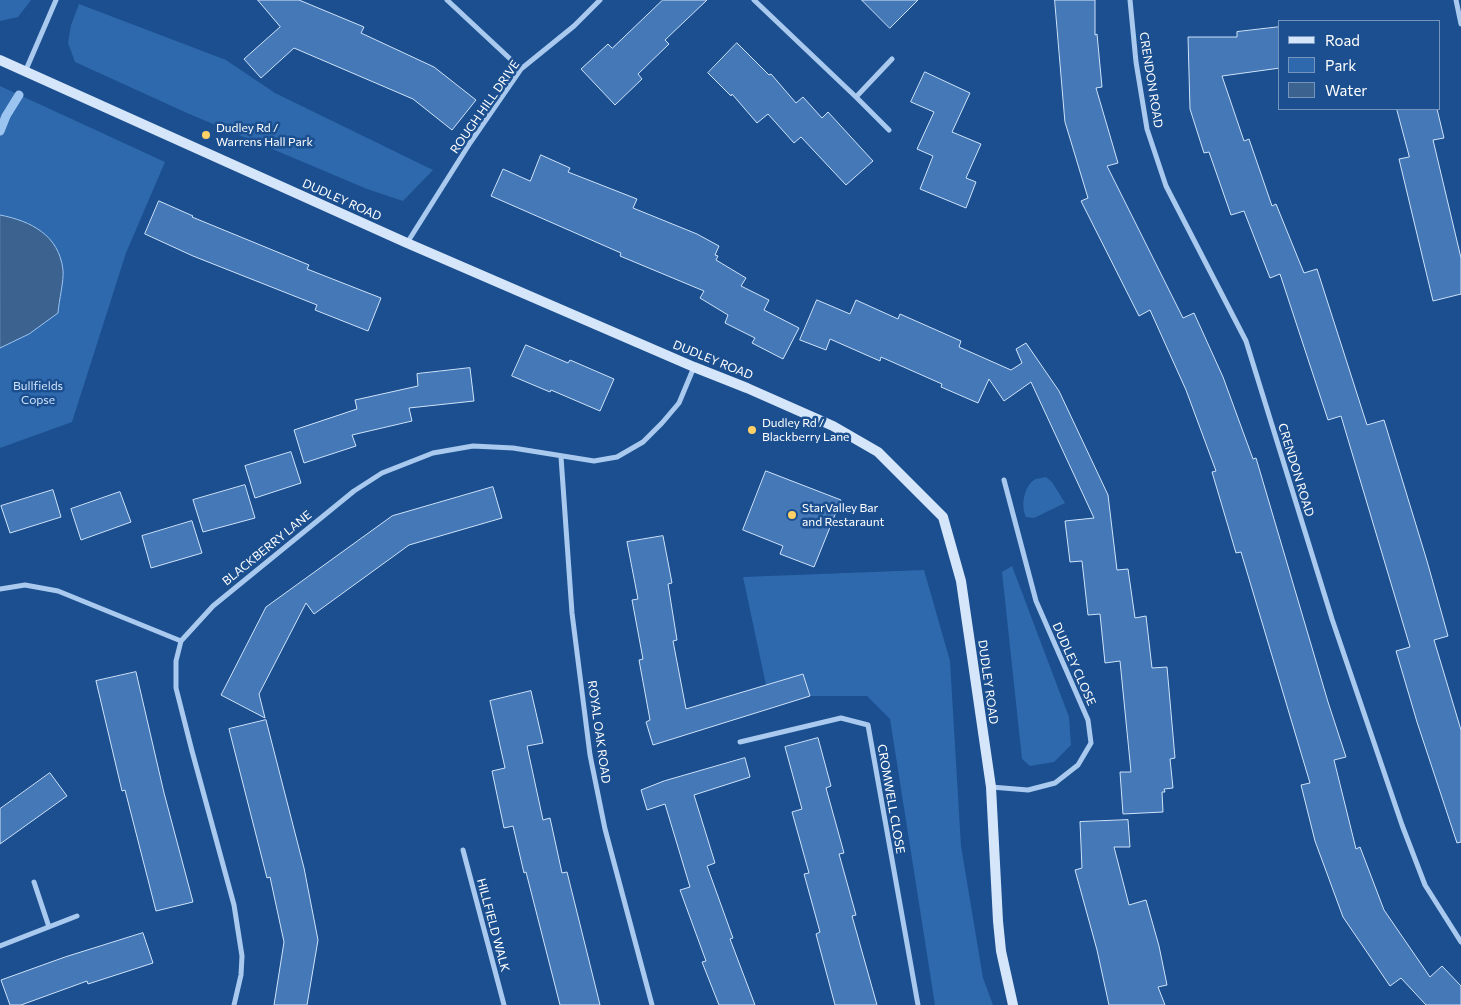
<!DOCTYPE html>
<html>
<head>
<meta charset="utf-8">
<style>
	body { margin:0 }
	#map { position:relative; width:1461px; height:1005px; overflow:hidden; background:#1b4f8f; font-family:Commissioner,sans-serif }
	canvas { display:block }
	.legend { position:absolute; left:1278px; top:20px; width:162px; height:90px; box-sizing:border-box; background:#1b4f8f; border:1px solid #7695bc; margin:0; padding:6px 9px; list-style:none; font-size:15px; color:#fff }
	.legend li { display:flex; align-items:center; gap:10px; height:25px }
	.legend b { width:25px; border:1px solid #7695bc }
</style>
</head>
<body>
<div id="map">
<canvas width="1461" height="1005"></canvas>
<ul class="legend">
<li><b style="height:6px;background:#d6e6fa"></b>Road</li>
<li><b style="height:14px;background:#2e69ad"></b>Park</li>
<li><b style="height:14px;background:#3c6290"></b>Water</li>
</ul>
</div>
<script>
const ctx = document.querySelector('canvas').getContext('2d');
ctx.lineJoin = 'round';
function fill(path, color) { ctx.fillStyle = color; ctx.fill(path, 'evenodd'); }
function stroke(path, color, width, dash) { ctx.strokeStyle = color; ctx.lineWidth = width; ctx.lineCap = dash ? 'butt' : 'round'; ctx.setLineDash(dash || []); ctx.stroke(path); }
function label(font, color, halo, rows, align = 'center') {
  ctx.font = font + ' Commissioner,sans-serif'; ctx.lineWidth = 5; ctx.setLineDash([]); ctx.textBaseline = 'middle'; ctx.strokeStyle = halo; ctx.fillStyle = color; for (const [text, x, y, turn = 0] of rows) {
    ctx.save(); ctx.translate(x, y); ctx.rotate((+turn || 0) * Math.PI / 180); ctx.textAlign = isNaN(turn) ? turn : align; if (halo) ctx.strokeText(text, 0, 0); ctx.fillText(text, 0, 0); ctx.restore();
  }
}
fill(new Path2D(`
	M 0,0 L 31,0 L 18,17 L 0,21 Z
	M 79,4 L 226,60 L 275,93 L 433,170 L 403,201 L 367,189 L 187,113 L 75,62 L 68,43 L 71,25 Z
	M 0,86 L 165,162 L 126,253 L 72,422 L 0,448 Z
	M 1046,477 L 1052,482 L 1065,503 L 1034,518 L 1026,517 C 1021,507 1023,488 1034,480 C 1037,478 1043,478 1046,477 Z
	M 1012,566 L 1069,717 L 1071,745 L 1054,762 L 1030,766 L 1022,759 L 1002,572 Z
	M 924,570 L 950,661 L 961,846 L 983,978 L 993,1005 L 935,1005 L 890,719 L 867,696 L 810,696 L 803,674 L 766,685 L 743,577 Z`), '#2e69ad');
const water = new Path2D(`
	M 0,215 C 31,221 59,235 63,270 C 64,281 59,300 58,313 L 29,334 L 0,348 Z`);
fill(water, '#3c6290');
stroke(water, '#9cc4f0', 1);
stroke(new Path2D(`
	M 0,131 L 6,116 L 19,95`), '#9cc4f0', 9);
const building = new Path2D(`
	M 258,0 L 299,0 L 364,27 L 361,33 L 434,67 L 476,100 L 452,130 L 413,99 L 294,48 L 261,78 L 244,59 L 280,27 Z
	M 663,0 L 707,0 L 665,40 L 669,44 L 638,74 L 642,79 L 615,105 L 581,69 L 608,44 L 612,48 Z
	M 862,0 L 918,0 L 890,28 Z
	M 1055,0 L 1095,0 L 1095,35 L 1097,34 L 1102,87 L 1096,88 L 1118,163 L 1107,166 L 1183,318 L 1194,313 L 1223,377 L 1253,459 L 1256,458 L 1328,702 L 1346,757 L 1334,760 L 1356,849 L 1360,847 L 1384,910 L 1430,977 L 1442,966 L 1461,986 L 1461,1005 L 1426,1005 L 1401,978 L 1390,986 L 1343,917 L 1315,841 L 1301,785 L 1310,783 L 1241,552 L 1236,553 L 1212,472 L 1216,471 L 1186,390 L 1150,310 L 1139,316 L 1081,201 L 1088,198 L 1065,122 Z
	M 1280,27 L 1280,68 L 1222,76 L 1244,141 L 1249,139 L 1272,206 L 1276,204 L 1304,273 L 1317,269 L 1367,425 L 1384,420 L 1427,561 L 1448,636 L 1434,640 L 1461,730 L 1461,842 L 1457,843 L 1417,722 L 1396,651 L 1410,647 L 1341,416 L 1328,420 L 1280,274 L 1270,278 L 1244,211 L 1231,215 L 1209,152 L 1204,153 L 1190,109 L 1188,37 L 1237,37 L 1237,32 Z
	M 737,43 L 769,75 L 771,74 L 796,103 L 803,97 L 822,118 L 828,112 L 873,161 L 846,185 L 801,137 L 794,143 L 768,114 L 757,123 L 732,94 L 731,96 L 708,73 Z
	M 925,72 L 970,93 L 952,132 L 981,144 L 966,178 L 976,182 L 966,208 L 920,189 L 933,156 L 917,149 L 934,112 L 911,102 Z
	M 1397,109 L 1437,109 L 1444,138 L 1433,140 L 1461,258 L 1461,294 L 1433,301 L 1399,159 L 1409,157 Z
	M 541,155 L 570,168 L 568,172 L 637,199 L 633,208 L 697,234 L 719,246 L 715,255 L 718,256 L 716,260 L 746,278 L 741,286 L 769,300 L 764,310 L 799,328 L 783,359 L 752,343 L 755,338 L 725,323 L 728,315 L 700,298 L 704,291 L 620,256 L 621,253 L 491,196 L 503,169 L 530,181 Z
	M 159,201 L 193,216 L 192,217 L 309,265 L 307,269 L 381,298 L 368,331 L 315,310 L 317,305 L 193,256 L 145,234 Z
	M 817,300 L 850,314 L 856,300 L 898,319 L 900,314 L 961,341 L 959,347 L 1011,370 L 1022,363 L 1016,349 L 1026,343 L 1059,391 L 1108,495 L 1117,570 L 1128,569 L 1135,618 L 1146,616 L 1152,668 L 1167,667 L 1175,758 L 1170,759 L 1173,788 L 1164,789 L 1165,792 L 1162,792 L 1163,812 L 1123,814 L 1120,772 L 1131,772 L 1120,661 L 1105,663 L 1100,614 L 1088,615 L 1082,561 L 1070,562 L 1065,521 L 1094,518 L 1031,382 L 1004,401 L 989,379 L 978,403 L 941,387 L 942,384 L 881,357 L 880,361 L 830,339 L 826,350 L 800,340 Z
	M 526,345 L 568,363 L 570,360 L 614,379 L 600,411 L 551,390 L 550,392 L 512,376 Z
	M 470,368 L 474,401 L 409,408 L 412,421 L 352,435 L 356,446 L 304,463 L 294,430 L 357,409 L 355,400 L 418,386 L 417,374 Z
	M 291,452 L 301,483 L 255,498 L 245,466 Z
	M 766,471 L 841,500 L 814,567 L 780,554 L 783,546 L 743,530 Z
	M 245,485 L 255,518 L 203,532 L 193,500 Z
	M 493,487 L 502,518 L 409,545 L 314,614 L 306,603 L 259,694 L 265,718 L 221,695 L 266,607 L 392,516 Z
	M 53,490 L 61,517 L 10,533 L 1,506 Z
	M 120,492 L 131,522 L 81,540 L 71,509 Z
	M 192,521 L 202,553 L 151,568 L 142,536 Z
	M 663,536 L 672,583 L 668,584 L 677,640 L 673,641 L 686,709 L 803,674 L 810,696 L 653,745 L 646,722 L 650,720 L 639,660 L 643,659 L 632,600 L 638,599 L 627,542 Z
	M 136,672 L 164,793 L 193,902 L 156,911 L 125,790 L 122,791 L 96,681 Z
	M 531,691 L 543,743 L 527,746 L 543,820 L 550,818 L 562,873 L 567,872 L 600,1005 L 560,1005 L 526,872 L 524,873 L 513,826 L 504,828 L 492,771 L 505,768 L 490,701 Z
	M 266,720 L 304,868 L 318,940 L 307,1005 L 274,1005 L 284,942 L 270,877 L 267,878 L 229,729 Z
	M 818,738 L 831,786 L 826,788 L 844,853 L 839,854 L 856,915 L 852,916 L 877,1005 L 835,1005 L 816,934 L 820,932 L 804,874 L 809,873 L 792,812 L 802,809 L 785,747 Z
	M 745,758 L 750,777 L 694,795 L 715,863 L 707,866 L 733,938 L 730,939 L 755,1005 L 719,1005 L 702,962 L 706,961 L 680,890 L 690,887 L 665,804 L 647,810 L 641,790 L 664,781 Z
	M 50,773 L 67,796 L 0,844 L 0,809 Z
	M 1128,820 L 1130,847 L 1114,847 L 1129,905 L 1146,900 L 1159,946 L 1167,985 L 1158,987 L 1165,1005 L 1109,1005 L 1097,950 L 1075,870 L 1082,868 L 1080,822 Z
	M 143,933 L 153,963 L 88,984 L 87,981 L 21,1005 L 10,1005 L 1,980 L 65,957 Z`);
fill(building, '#4478b7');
stroke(building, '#cfe3fa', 1);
stroke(new Path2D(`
	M 447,0 L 521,69
	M 754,0 L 856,97 L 889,130
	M 1130,0 L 1136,62 L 1147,129 L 1166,186 L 1246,341 L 1332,619 L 1402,825 L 1425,885 L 1461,942
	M 1456,0 L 1461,24
	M 25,72 L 56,0
	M 856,97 L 892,59
	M 407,243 L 470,143 L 521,69 L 574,26 L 600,0
	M 561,457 L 572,613 L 590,755 L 605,829 L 652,1005
	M 0,589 L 25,585 L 58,591 L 181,641
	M 740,742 L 841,718 L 868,725 L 918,1005
	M 991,787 L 1028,790 L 1055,783 L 1078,765 L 1091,743 L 1088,720 L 1036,601 L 1004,480
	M 463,850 L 504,1005
	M 34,882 L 49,927
	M 0,946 L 77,916
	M 234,1005 L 241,975 L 242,956 L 234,905 L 192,751 L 176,688 L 176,661 L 181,641 L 213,606 L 354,491 L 382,473 L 433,453 L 473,446 L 513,448 L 594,461 L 617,457 L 643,442 L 662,423 L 679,403 L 694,367`), '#a9c9ee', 5);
stroke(new Path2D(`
	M 0,60 L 407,243 L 694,367 L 747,388 L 833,426 L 878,452 L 943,517 L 961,581 L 991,787 L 998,921 L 1001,951 L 1013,1005`), '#d6e6fa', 10);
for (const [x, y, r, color] of [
	[206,135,5,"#ffd166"],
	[752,430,5,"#ffd166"],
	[792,515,5,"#ffd166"]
]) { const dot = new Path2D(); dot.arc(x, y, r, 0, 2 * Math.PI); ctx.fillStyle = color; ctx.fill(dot); stroke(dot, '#1b4f8f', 2); }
label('12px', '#fff', '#1b4f8f', [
	["CRENDON ROAD",1151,80,81],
	["ROUGH HILL DRIVE",485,107,-55],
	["DUDLEY ROAD",342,200,24],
	["DUDLEY ROAD",713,360,22],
	["CRENDON ROAD",1296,470,73],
	["BLACKBERRY LANE",267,548,-39],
	["DUDLEY CLOSE",1074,664,66],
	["DUDLEY ROAD",988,682,82],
	["ROYAL OAK ROAD",599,732,82],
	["CROMWELL CLOSE",891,799,80],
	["HILLFIELD WALK",493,925,75]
]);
label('12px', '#fff', '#1b4f8f', [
	["Dudley Rd /",216,128],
	["Warrens Hall Park",216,142],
	["Dudley Rd /",762,423],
	["Blackberry Lane",762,437],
	["StarValley Bar",802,508],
	["and Restaraunt",802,522]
], 'left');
label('12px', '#cfe3fa', '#1b4f8f', [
	["Bullfields",38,386],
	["Copse",38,400]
]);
</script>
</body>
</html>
